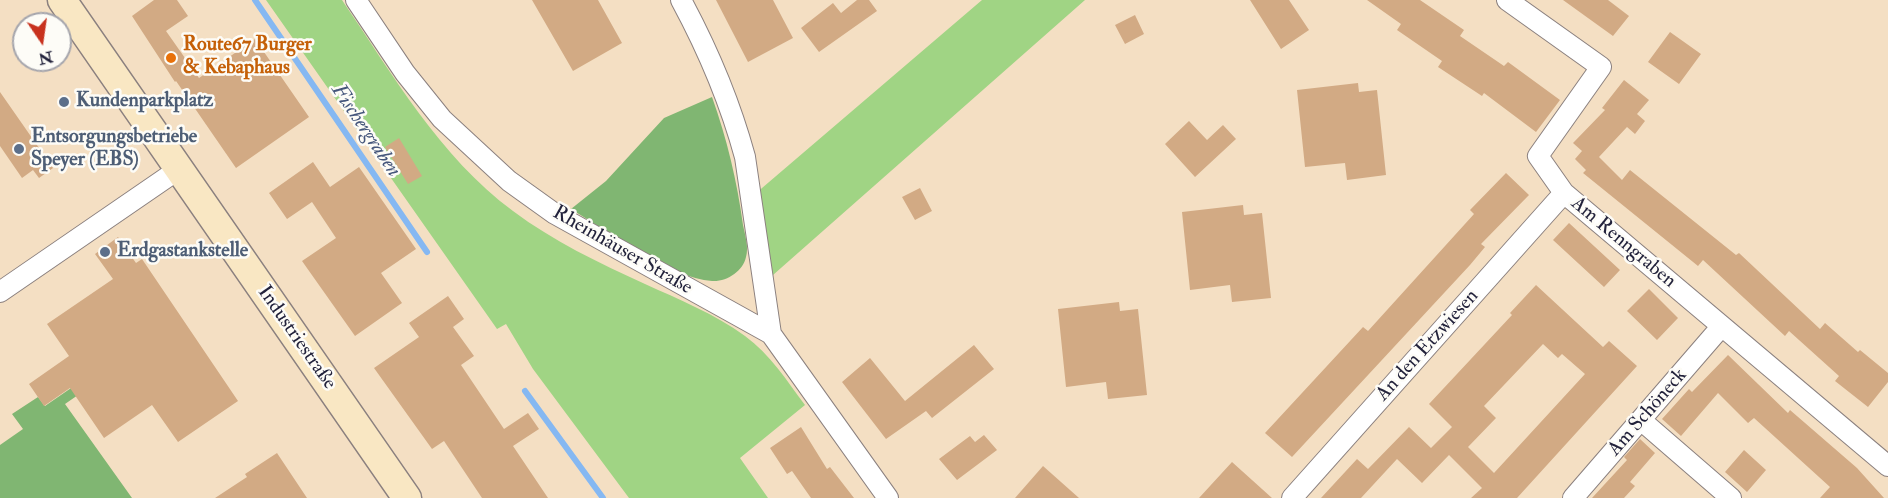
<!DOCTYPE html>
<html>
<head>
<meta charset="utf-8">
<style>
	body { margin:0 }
	#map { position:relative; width:1888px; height:498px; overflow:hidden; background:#f4dfc3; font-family:"IM FELL Double Pica",serif }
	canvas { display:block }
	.north { position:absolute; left:12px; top:12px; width:60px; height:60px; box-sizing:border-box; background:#fdfcf7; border:2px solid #a5a5ac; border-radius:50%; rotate:167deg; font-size:16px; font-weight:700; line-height:24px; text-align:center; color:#22223b }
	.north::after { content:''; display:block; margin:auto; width:21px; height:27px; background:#c8321e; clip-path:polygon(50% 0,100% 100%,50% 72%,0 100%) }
</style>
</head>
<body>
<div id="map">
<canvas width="1888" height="498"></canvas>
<div class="north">N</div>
</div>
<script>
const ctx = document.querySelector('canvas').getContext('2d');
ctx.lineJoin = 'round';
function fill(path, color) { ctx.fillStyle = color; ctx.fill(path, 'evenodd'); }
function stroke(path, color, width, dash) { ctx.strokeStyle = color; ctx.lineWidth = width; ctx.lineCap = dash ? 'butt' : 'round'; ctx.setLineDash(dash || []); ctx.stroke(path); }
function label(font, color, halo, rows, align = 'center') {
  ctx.font = font + ' "IM FELL Double Pica",serif'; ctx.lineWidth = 5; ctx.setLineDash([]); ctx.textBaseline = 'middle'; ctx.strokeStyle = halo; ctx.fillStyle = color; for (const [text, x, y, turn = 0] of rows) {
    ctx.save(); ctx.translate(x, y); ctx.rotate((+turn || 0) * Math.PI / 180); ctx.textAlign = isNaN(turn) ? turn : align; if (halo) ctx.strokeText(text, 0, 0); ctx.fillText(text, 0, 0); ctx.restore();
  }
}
fill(new Path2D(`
	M 266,0 L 342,0 C 393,75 439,156 513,211 C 553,241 599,263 645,284 C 678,299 715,314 745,336 C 770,354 787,381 805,405 L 740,458 L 768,498 L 629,498 L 533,369 L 506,324 L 497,329 Z
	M 982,0 L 1085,0 L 773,275 L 755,194 Z`), '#a0d484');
fill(new Path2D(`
	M 712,97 C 727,139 737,181 743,225 C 745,235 749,247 746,257 C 743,271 727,282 712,281 C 670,278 607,231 571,209 L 606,181 L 664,118 Z
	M 177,315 L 182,323 L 65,404 L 132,498 L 0,498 L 0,445 L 23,429 L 12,414 L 38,397 L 45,406 Z`), '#80b672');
stroke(new Path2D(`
	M 255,0 L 427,252
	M 525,391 L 603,498`), '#85b8f2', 6);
fill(new Path2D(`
	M 154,0 L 177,0 L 188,16 L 166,31 L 199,78 L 255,39 L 309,117 L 236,168 L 176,81 L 175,82 L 132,16 Z
	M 532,0 L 598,0 L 622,43 L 573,71 Z
	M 716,0 L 773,0 L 793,38 L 748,62 Z
	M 857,0 L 869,0 L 877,11 L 819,52 L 801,28 L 833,3 L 841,13 Z
	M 1250,0 L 1289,0 L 1309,30 L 1281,49 Z
	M 1367,0 L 1420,0 L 1464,30 L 1460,36 L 1504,66 L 1508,62 L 1560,100 L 1536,132 L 1484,93 L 1482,96 L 1438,67 L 1442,61 L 1397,30 L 1401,24 Z
	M 1563,0 L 1608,0 L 1629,16 L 1613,36 Z
	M 1135,15 L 1144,34 L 1125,44 L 1115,25 Z
	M 1670,32 L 1701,54 L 1679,84 L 1648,62 Z
	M 1624,80 L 1649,100 L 1637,114 L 1645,121 L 1635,134 L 1627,127 L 1599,157 L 1622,180 L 1630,170 L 1736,255 L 1739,253 L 1820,329 L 1825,323 L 1858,352 L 1860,350 L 1888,373 L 1888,382 L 1868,407 L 1835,381 L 1839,376 L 1789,331 L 1785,336 L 1703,260 L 1698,266 L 1583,173 L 1586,170 L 1575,159 L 1582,151 L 1573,143 L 1605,110 L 1602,108 Z
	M 1358,83 L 1359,92 L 1377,90 L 1386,175 L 1347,180 L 1345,163 L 1305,167 L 1297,90 Z
	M 0,92 L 53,168 L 39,178 L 33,170 L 22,178 L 0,146 Z
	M 1189,121 L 1207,140 L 1223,125 L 1236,139 L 1195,177 L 1165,144 Z
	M 399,138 L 422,176 L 408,184 L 385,147 Z
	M 313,162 L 330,187 L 359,167 L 416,249 L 381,273 L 402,303 L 355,336 L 302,261 L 336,238 L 312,202 L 287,219 L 269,193 Z
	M 1506,173 L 1529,195 L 1481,244 L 1485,247 L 1470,265 L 1292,457 L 1265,433 L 1363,327 L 1368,331 L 1474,214 L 1470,210 Z
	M 920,188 L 932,211 L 915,220 L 902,197 Z
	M 1243,205 L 1244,215 L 1262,213 L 1271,298 L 1232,302 L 1230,285 L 1190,290 L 1182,212 Z
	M 1569,223 L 1620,270 L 1604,287 L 1553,240 Z
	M 118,237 L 136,263 L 142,259 L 238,401 L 178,442 L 152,405 L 104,438 L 70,388 L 44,406 L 29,384 L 69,356 L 47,324 L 113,279 L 95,254 Z
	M 1536,285 L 1603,347 L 1609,341 L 1637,366 L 1517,498 L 1471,498 L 1482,488 L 1449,455 L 1422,483 L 1397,459 L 1361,498 L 1321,498 L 1357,459 L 1368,469 L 1409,427 L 1431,448 L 1452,427 L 1429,404 L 1512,315 L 1510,313 ZM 1543,344 L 1558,358 L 1562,354 L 1585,374 L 1494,473 L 1468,447 L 1496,418 L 1484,406 Z
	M 1649,289 L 1678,318 L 1657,340 L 1627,311 Z
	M 448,296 L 464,319 L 453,327 L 474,356 L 461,365 L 504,429 L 528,413 L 539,429 L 513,446 L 548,498 L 482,498 L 444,441 L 432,449 L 374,368 L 419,337 L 409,323 Z
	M 1119,302 L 1120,311 L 1138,309 L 1147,395 L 1108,399 L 1106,382 L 1066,387 L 1058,309 Z
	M 974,345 L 994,369 L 932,418 L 926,411 L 886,439 L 842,382 L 870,358 L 905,401 Z
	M 1728,355 L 1788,413 L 1790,410 L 1857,468 L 1884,498 L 1820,498 L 1830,487 L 1754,418 L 1748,423 L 1718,393 L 1681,436 L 1662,419 L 1689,389 L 1692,392 Z
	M 801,427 L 827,469 L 830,467 L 854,498 L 811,498 L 792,471 L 787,474 L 770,448 Z
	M 984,435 L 997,450 L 957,480 L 939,459 L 970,436 L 975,442 Z
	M 1640,439 L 1655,453 L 1630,482 L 1635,486 L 1624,498 L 1592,498 L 1627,460 L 1624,457 Z
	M 1744,450 L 1766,470 L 1747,492 L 1725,472 Z
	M 277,453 L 307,498 L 215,498 L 247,477 L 245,474 Z
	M 1232,462 L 1272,498 L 1199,498 Z
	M 1043,466 L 1079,498 L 1015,498 Z`), '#d2aa84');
const street = new Path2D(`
	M 356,0 L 405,73 L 442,119 L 509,181 L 555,214 L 771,334 L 888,498
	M 681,0 C 708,50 730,102 745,157 L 771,334
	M 1507,0 L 1601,67 L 1538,156 L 1564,193 L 1888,466
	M 0,292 L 179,169
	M 1642,421 L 1731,498
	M 1292,498 L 1564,193
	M 1573,498 L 1721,327`);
const secondary = new Path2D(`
	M 62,0 L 407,498`);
stroke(street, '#8b807f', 22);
stroke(secondary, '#8b807f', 31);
stroke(street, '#fff', 20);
stroke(secondary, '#f9e7c3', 28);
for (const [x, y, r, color] of [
	[171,58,6,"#e8710a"],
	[64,102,6,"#5c6f8a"],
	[19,149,6,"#5c6f8a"],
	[105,252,6,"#5c6f8a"]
]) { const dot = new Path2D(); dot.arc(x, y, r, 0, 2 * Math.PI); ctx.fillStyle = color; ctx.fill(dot); stroke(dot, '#fdfcf7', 2); }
label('bold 20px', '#c56008', '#fdfcf7', [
	["Route67 Burger",183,46],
	["& Kebaphaus",183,69]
], 'left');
label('bold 20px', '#4e5e75', '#fdfcf7', [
	["Kundenparkplatz",76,102],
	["Entsorgungsbetriebe",31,138],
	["Speyer (EBS)",31,161],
	["Erdgastankstelle",117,252]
], 'left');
label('20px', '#22223b', '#fdfcf7', [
	["Am Renngraben",1623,243,40],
	["Rheinhäuser Straße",622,251,30],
	["Industriestraße",296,338,55],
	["An den Etzwiesen",1428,346,-48],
	["Am Schöneck",1648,413,-49]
]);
label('italic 21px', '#45567b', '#fdfcf7', [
	["Fischergraben",365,131,56]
]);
</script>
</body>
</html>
